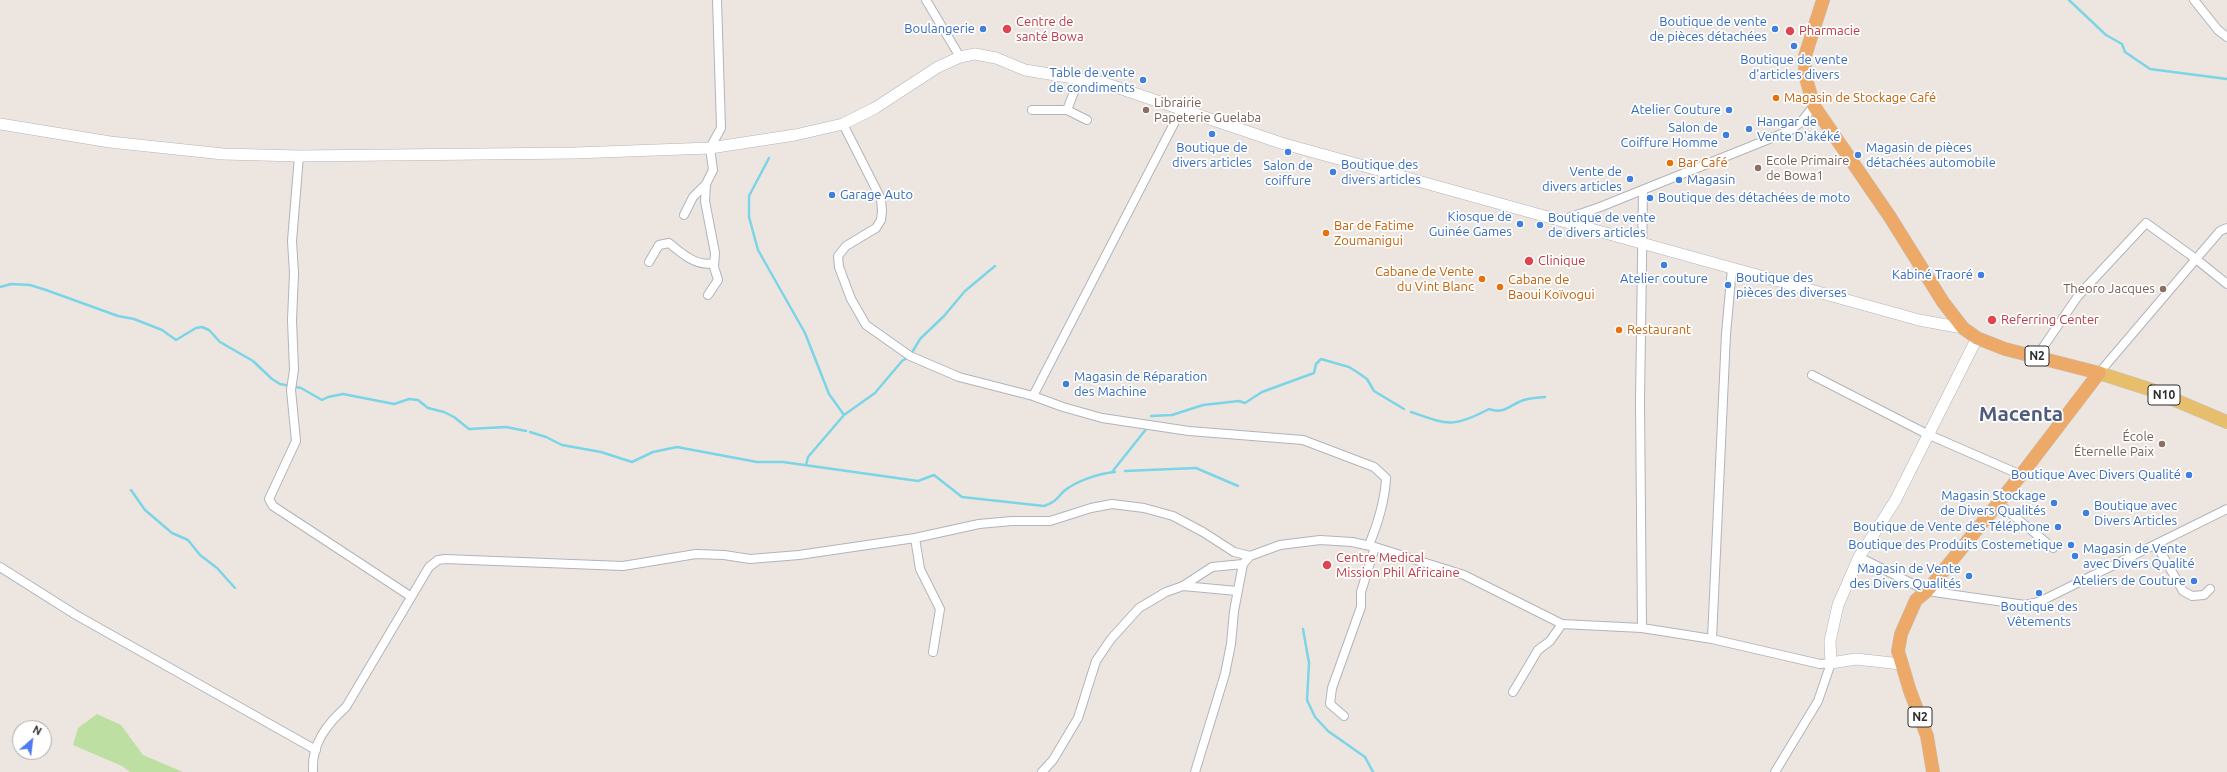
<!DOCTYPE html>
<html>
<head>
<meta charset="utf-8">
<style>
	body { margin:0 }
	#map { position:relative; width:2227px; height:772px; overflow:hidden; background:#ede6e0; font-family:Ubuntu,sans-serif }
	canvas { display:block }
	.north { position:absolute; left:12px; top:720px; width:40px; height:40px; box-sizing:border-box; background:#fff; border:1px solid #ababab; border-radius:50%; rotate:28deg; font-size:11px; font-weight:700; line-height:16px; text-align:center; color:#2d2d2d }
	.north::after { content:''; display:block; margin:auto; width:14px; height:18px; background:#4d7bee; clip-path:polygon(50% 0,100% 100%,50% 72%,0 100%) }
</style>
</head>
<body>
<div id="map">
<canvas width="2227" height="772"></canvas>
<div class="north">N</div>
</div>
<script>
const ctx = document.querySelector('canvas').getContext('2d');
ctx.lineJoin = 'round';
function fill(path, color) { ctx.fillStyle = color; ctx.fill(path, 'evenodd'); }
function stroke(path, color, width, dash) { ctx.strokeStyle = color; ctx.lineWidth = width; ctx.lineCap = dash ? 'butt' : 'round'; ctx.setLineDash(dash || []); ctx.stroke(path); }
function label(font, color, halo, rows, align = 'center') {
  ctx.font = font + ' Ubuntu,sans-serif'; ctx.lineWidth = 3.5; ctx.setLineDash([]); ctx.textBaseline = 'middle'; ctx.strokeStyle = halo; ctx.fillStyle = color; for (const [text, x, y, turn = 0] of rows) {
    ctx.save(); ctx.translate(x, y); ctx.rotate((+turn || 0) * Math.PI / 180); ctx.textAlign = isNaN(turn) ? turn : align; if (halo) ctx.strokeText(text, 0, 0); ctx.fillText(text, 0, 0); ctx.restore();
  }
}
fill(new Path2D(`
	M 97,714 L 121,725 L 143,755 L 183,772 L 130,772 L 122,766 L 73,745 L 78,728 Z`), '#bddfa1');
stroke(new Path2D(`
	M 2069,0 L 2106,35 L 2122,44 L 2125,52 L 2150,69 L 2227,79
	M 769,158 L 749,196 L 749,217 L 758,250 L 805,333 L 829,394 L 844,415
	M 0,287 L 11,284 L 30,285 L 46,290 L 118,316 L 134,319 L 162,330 L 176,340 L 196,328 L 202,327 L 209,330 L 220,342 L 253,361 L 272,379 L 280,384 L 301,388 L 322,400 L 328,397 L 343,394 L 394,404 L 409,399 L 418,400 L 428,408 L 444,412 L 454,417 L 469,429 L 506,427 L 526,431
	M 1411,412 C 1448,425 1453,428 1489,409 C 1502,414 1508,407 1519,402 C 1526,398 1537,398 1545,397
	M 1151,416 L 1172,415 L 1203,405 L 1239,401 L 1245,403 L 1262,392 L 1314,373 L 1316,364 L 1321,359 L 1349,367 L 1357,372 L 1367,379 L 1374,391 L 1404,409
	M 530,432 L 546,437 L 562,445 L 601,452 L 632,462 L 653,452 L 677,447 L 757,462 L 783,462 L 918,481 L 934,475 L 962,497 L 1044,506 C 1056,502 1056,499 1064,491 C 1076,481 1100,473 1115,472
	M 806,465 L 808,457 L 844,415 L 875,393 L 902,361 L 910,356 L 920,339 L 944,316 L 965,291 L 995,266
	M 1125,471 L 1196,468 L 1238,486
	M 1112,472 L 1147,428
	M 131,490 L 145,510 L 172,533 L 188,540 L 200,555 L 217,568 L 235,588
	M 1303,629 L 1309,663 L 1307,700 L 1315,717 L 1328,731 L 1365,757 L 1373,772`), '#7bd5e7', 2.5);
const minor = new Path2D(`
	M 926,0 L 960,57
	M 2194,0 L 2218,30 L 2227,37
	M 1032,110 L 1067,110 L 1087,120
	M 1067,110 L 1079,79
	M 843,124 L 881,199 L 882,211 L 881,220 L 876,228 L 846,246 L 838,256 L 839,267 L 851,299 L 866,325 L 910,356 L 959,377 L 1033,396 L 1063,407 L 1102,418 L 1189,431 L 1303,440 L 1374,467 L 1386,478 C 1385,502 1378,523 1369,545
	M 299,156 L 292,241 L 294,273 L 292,320 L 294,370 L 291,390 L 296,441 L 269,499 L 273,506 L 410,596
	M 684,215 L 693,197 L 706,184
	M 1562,220 L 1600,207 L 1789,131 L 1801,122 L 1814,106
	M 2227,228 L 2220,231 L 2196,259 L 2227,284
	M 649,262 L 659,245 L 669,243 C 682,254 697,267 714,263
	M 708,295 L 718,280 L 714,267 L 715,253 L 705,201 L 706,184 L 713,170 L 710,148 L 721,128 L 717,0
	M 2037,356 L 2078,296 L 2146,223 L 2196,259 L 2099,373
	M 1812,375 L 1927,434 L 2021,475
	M 1033,396 L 1181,110
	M 1998,503 L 2053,548
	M 915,538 L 920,569 L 940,609 L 933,652
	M 2156,544 L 2183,591 L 2192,596 L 2204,595 L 2210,589
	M 1859,557 L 1927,591 L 2025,605 L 2039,602 L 2227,509
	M 0,567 L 76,615 L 316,750
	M 1183,586 L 1237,591
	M 1642,628 L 1640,402 L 1643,190
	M 1712,639 L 1726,334 L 1732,268
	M 1513,692 L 1538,650 L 1550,641 L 1562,624
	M 1344,716 L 1330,704 L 1332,688 L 1361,607 L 1361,592 L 1375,547
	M 313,772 C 311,744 327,724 346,707 L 429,567 L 438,560 L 445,559 L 623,566 L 696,554 L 724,555 L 750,559 L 799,555 L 915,538 L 979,524 L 1012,521 L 1050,521 L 1091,508 L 1112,504 L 1144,508 L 1173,516 L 1203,532 L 1234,552 L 1250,556
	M 1042,772 L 1053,760 L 1078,718 L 1096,661 L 1111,639 L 1139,608 L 1166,592 L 1183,586 L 1212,567 L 1243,564
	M 1195,772 L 1225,674 L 1231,644 L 1234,611 L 1243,564 L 1250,556 L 1280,545 L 1320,540 L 1352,542 L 1375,547 L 1464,575 L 1562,624 L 1642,628 L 1712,639 L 1820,664 L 1831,663 L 1818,701 L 1775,772`);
const secondary = new Path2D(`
	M 0,124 L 110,142 L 223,154 L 299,156 L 575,153 L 710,148 L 795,135 L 843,124 L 875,108 L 938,67 L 960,57 L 975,54 L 996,58 L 1025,70 L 1104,83 L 1281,143 L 1919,320 L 1963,328
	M 1901,664 L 1856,659 L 1831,663 L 1830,641 L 1838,605 L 1859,557 L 1895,501 L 1977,338`);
const primary = new Path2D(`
	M 2099,373 L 2149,389 L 2227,422`);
const trunk = new Path2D(`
	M 1823,0 L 1805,56 L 1805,75 L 1814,106 L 1890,217 L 1943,302 L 1963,328 L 1977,338 L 2005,349 L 2099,373 L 2021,475 L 1927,591 L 1916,600 L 1901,634 L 1898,651 L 1910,691 L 1927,736 L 1933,772`);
stroke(minor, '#b0b4bc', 10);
stroke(secondary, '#b0b4bc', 12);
stroke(primary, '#c4c4c4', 14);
stroke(trunk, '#c4c4c4', 14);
stroke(minor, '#fff', 8);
stroke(secondary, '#fff', 11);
stroke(primary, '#e7be6b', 13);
stroke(trunk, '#eda968', 13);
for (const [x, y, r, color] of [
	[983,29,4,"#3f7fe0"],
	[1007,29,5,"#e0444e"],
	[1775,29,4,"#3f7fe0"],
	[1790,31,5,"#e0444e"],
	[1794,46,4,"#3f7fe0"],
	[1143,80,4,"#3f7fe0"],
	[1776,98,4,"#e8710a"],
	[1146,110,4,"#8d6e63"],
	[1729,110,4,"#3f7fe0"],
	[1749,129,4,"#3f7fe0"],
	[1212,134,4,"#3f7fe0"],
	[1726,135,4,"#3f7fe0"],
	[1288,152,4,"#3f7fe0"],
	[1858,155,4,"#3f7fe0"],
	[1670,163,4,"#e8710a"],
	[1758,168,4,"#8d6e63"],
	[1333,172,4,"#3f7fe0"],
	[1630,179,4,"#3f7fe0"],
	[1679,180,4,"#3f7fe0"],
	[832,195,4,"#3f7fe0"],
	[1650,198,4,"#3f7fe0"],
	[1520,224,4,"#3f7fe0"],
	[1540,225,4,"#3f7fe0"],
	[1326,233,4,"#e8710a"],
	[1529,261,5,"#e0444e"],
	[1664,265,4,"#3f7fe0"],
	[1981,275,4,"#3f7fe0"],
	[1482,279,4,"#e8710a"],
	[1728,285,4,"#3f7fe0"],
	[1500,287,4,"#e8710a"],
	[2163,289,4,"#8d6e63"],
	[1992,320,5,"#e0444e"],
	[1619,330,4,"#e8710a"],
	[1066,384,4,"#3f7fe0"],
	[2162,444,4,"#8d6e63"],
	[2189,475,4,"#3f7fe0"],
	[2054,503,4,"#3f7fe0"],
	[2086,513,4,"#3f7fe0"],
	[2058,527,4,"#3f7fe0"],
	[2071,545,4,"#3f7fe0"],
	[2075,556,4,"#3f7fe0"],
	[1327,565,5,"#e0444e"],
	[1969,576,4,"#3f7fe0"],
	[2194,581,4,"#3f7fe0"],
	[2039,593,4,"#3f7fe0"]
]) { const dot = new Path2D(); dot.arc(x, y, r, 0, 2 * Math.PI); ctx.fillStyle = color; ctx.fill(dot); stroke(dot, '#fff', 1.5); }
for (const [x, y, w] of [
	[2037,356,24],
	[2164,395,32],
	[1920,717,24]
]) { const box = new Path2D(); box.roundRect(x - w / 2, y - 10, w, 20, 3); ctx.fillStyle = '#fff'; ctx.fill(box); stroke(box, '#2d2d2d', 1); }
label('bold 12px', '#2d2d2d', null, [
	["N2",2037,356],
	["N10",2164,395],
	["N2",1920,717]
]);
label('13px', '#be3a42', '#fff', [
	["Centre de",1016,22],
	["santé Bowa",1016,37],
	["Pharmacie",1799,31],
	["Clinique",1538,261],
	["Referring Center",2001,320],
	["Centre Medical",1336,558],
	["Mission Phil Africaine",1336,573]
], 'left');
label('13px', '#366cbe', '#fff', [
	["Boutique de vente",1767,22],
	["de pièces détachées",1767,37],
	["Boulangerie",975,29],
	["Boutique de vente",1794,60,"center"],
	["d'articles divers",1794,75,"center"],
	["Table de vente",1135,73],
	["de condiments",1135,88],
	["Atelier Couture",1721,110],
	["Hangar de",1757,122,"left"],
	["Vente D'akéké",1757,137,"left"],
	["Salon de",1718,128],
	["Coiffure Homme",1718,143],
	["Boutique de",1212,148,"center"],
	["divers articles",1212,163,"center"],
	["Magasin de pièces",1866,148,"left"],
	["détachées automobile",1866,163,"left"],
	["Boutique des",1341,165,"left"],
	["divers articles",1341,180,"left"],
	["Salon de",1288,166,"center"],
	["coiffure",1288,181,"center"],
	["Vente de",1622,172],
	["divers articles",1622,187],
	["Magasin",1687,180,"left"],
	["Garage Auto",840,195,"left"],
	["Boutique des détachées de moto",1658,198,"left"],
	["Kiosque de",1512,217],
	["Guinée Games",1512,232],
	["Boutique de vente",1548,218,"left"],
	["de divers articles",1548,233,"left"],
	["Kabiné Traoré",1973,275],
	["Boutique des",1736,278,"left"],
	["pièces des diverses",1736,293,"left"],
	["Atelier couture",1664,279,"center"],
	["Magasin de Réparation",1074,377,"left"],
	["des Machine",1074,392,"left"],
	["Boutique Avec Divers Qualité",2181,475],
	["Magasin Stockage",2046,496],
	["de Divers Qualités",2046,511],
	["Boutique avec",2094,506,"left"],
	["Divers Articles",2094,521,"left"],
	["Boutique de Vente des Téléphone",2050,527],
	["Boutique des Produits Costemetique",2063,545],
	["Magasin de Vente",2083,549,"left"],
	["avec Divers Qualité",2083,564,"left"],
	["Magasin de Vente",1961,569],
	["des Divers Qualités",1961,584],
	["Ateliers de Couture",2186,581],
	["Boutique des",2039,607,"center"],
	["Vêtements",2039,622,"center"]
], 'right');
label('13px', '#c56008', '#fff', [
	["Magasin de Stockage Café",1784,98],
	["Bar Café",1678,163],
	["Bar de Fatime",1334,226],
	["Zoumanigui",1334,241],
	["Cabane de Vente",1474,272,"right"],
	["du Vint Blanc",1474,287,"right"],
	["Cabane de",1508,280],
	["Baoui Koïvogui",1508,295],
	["Restaurant",1627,330]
], 'left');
label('13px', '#785e54', '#fff', [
	["Librairie",1154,103],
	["Papeterie Guelaba",1154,118],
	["Ecole Primaire",1766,161],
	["de Bowa1",1766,176],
	["Theoro Jacques",2155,289,"right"],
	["École",2154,437,"right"],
	["Éternelle Paix",2154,452,"right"]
], 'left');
label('bold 21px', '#505c7b', '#fff', [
	["Macenta",2021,414]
]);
</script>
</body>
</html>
